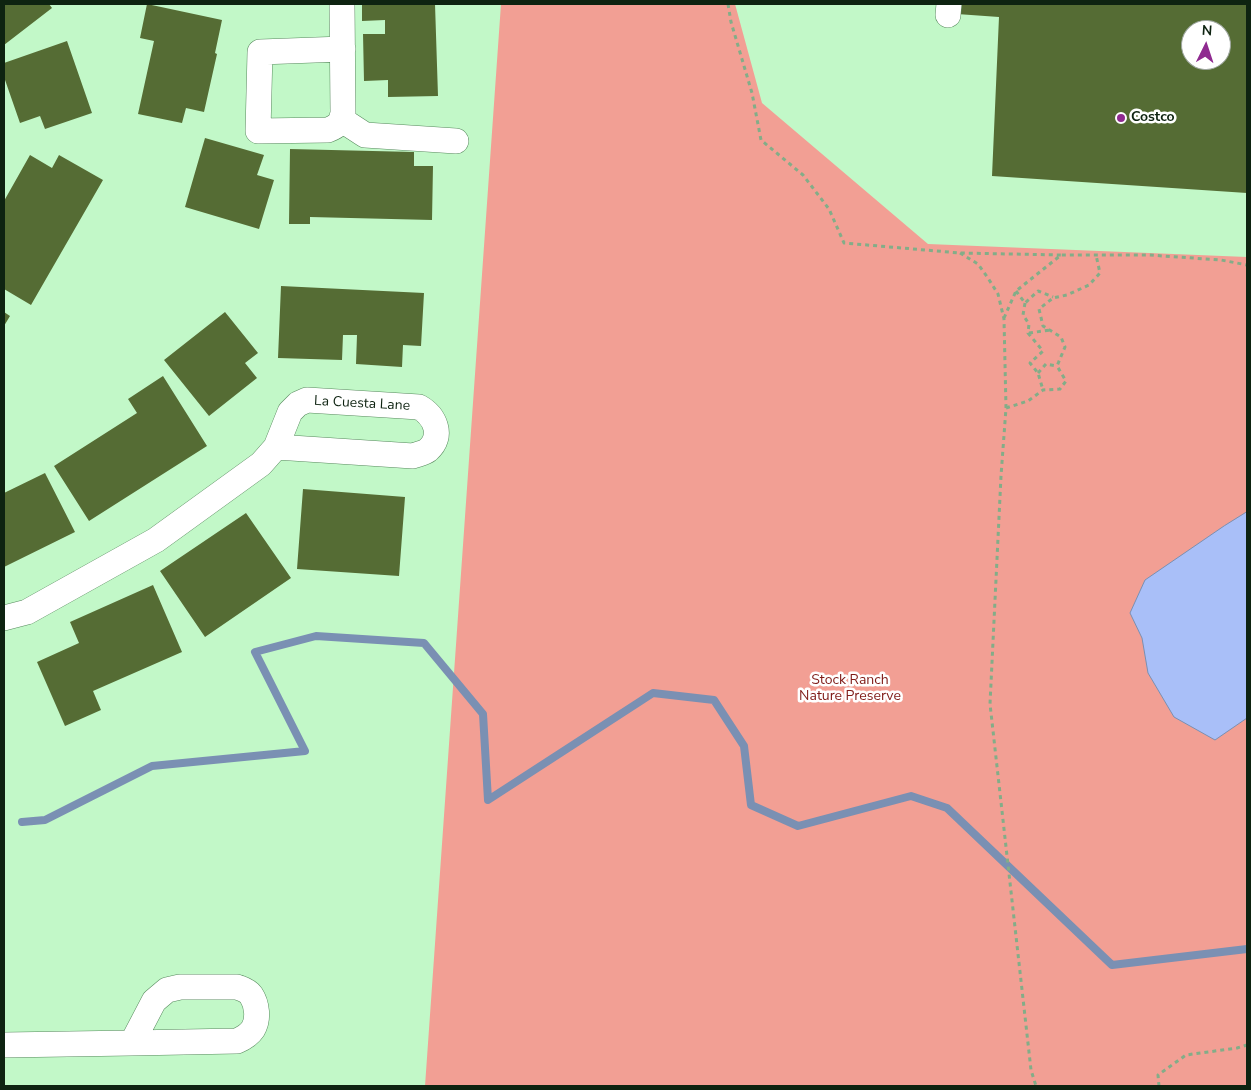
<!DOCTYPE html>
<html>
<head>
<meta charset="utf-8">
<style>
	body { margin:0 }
	#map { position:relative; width:1251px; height:1090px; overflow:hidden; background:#c2f8c8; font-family:"Nunito Sans",sans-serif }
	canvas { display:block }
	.frame { position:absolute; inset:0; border:5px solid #0e2311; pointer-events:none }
	.north { position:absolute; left:1181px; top:20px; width:50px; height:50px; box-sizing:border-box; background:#fff; border:1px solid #9fa7a0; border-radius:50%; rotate:4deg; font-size:14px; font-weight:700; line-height:20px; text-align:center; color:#0e2311 }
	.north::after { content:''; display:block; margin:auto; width:18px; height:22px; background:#8f2a90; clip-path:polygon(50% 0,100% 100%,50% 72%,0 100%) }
</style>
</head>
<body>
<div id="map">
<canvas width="1251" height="1090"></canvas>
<div class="frame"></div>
<div class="north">N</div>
</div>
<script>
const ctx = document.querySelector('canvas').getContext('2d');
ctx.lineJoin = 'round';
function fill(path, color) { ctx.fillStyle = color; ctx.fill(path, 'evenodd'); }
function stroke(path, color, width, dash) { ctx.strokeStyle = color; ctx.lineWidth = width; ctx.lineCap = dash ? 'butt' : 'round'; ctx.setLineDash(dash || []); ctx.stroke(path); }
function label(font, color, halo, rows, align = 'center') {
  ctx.font = font + ' "Nunito Sans",sans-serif'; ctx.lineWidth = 5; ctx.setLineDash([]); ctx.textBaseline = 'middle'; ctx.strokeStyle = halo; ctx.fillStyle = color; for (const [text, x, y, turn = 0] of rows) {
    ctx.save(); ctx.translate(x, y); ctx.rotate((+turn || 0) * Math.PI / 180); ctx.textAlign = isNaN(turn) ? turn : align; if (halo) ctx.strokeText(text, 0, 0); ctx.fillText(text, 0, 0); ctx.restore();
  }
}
fill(new Path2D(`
	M 501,4 L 735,4 L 762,103 L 928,244 L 1247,257 L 1247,1086 L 425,1086 Z`), '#f29f94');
const water = new Path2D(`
	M 1247,512 L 1247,718 L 1215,740 L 1174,717 L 1148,673 L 1142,638 L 1130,613 L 1145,580 L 1224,526 Z`);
fill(water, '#a9bff8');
stroke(water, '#7a90b3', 1);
stroke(new Path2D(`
	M 22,822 L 45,820 L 152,766 L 305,751 L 255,652 L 316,636 L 424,643 L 483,714 L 488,800 L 653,693 L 714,700 L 744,746 L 751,805 L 798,826 L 911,796 L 947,808 L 1112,965 L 1247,949`), '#7a90b3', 8);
fill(new Path2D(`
	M 4,4 L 49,4 L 52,8 L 4,45 Z
	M 147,4 L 222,20 L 215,53 L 217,54 L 204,112 L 186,108 L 182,123 L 138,114 L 154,41 L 140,38 Z
	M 362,4 L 435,4 L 438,96 L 388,97 L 388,80 L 364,81 L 363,34 L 385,34 L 385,20 L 362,21 Z
	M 958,4 L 1247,4 L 1247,193 L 992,176 L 999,17 L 957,14 ZM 1191,30 L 1221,30 L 1221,60 L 1191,60 Z
	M 67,41 L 92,113 L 45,129 L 40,116 L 20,123 L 4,77 L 4,63 Z
	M 205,138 L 264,155 L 257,175 L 274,180 L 259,229 L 185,207 Z
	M 290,149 L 414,152 L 414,166 L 433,166 L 432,220 L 310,217 L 310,224 L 289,224 Z
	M 30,155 L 52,168 L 59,155 L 103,180 L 31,305 L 4,289 L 4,201 Z
	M 281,286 L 424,293 L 421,346 L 403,345 L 402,367 L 356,364 L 357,335 L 343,335 L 342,360 L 278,358 Z
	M 4,312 L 10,316 L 4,326 Z
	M 225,312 L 258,353 L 245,363 L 257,378 L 209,416 L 164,360 Z
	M 163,376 L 207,446 L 89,521 L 54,466 L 137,413 L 128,399 Z
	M 45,473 L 75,532 L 4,567 L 4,493 Z
	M 303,489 L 405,497 L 399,576 L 297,569 Z
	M 246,513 L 291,578 L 205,637 L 160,571 Z
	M 153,585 L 182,652 L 93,691 L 101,710 L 65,726 L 37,662 L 79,643 L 70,622 Z`), '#556c34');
const minor = new Path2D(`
	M 342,4 L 343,113 C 341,123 338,126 328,130 L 258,131 L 260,52 L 343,49
	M 948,15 L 949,4
	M 342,120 L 365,135 L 456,141
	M 307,400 L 419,407 C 435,416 444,436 428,450 C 424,453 418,454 413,456 L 276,447 L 290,412 L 298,404 Z
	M 4,618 L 27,612 L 156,540 L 261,464 L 276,447
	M 180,987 L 237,987 C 242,989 247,990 251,995 C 257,1004 259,1019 253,1029 C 249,1035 244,1038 237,1041 L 132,1043 L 154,1001 L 167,990 Z
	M 4,1045 L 132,1043`);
stroke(minor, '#588a5e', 26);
stroke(new Path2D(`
	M 728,4 L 731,22 L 752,93 L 761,140 L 803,175 L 829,209 L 844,243 L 960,253 L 1061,255
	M 960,253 L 978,264 L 988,278 L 998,294 L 1004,319 L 1006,408 L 1001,476 L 990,704 L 1031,1070 L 1036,1086
	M 1016,291 L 1025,303 L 1038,291 L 1053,297
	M 1025,303 L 1023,315 L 1029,324 L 1028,333 L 1043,351 L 1030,363 L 1038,373 L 1043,390
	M 1004,318 L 1016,291 L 1061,255 L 1149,255 L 1221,260 L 1247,265
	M 1029,333 L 1050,330
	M 1038,373 L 1046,364 L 1057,366
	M 1006,408 L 1028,401 L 1043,390 L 1060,389 L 1066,381 L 1057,366 L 1065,347 L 1061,337 L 1043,326 L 1039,309 L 1053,298 L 1067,295 L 1089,285 L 1100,273 L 1096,255
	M 1159,1086 L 1158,1075 L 1186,1055 L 1237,1048 L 1247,1045`), '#83ad88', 3, [4, 4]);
stroke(minor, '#fff', 25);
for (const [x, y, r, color] of [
	[1121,118,5,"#8f2a90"]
]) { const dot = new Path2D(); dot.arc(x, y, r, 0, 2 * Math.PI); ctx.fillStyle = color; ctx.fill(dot); stroke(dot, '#fff', 2); }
label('bold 14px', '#0e2311', '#fff', [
	["Costco",1131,118]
], 'left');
label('14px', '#0e2311', '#fff', [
	["La Cuesta Lane",362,404,3]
]);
label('14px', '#7f1b17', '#fff', [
	["Stock Ranch",850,681],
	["Nature Preserve",850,697]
]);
</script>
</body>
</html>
